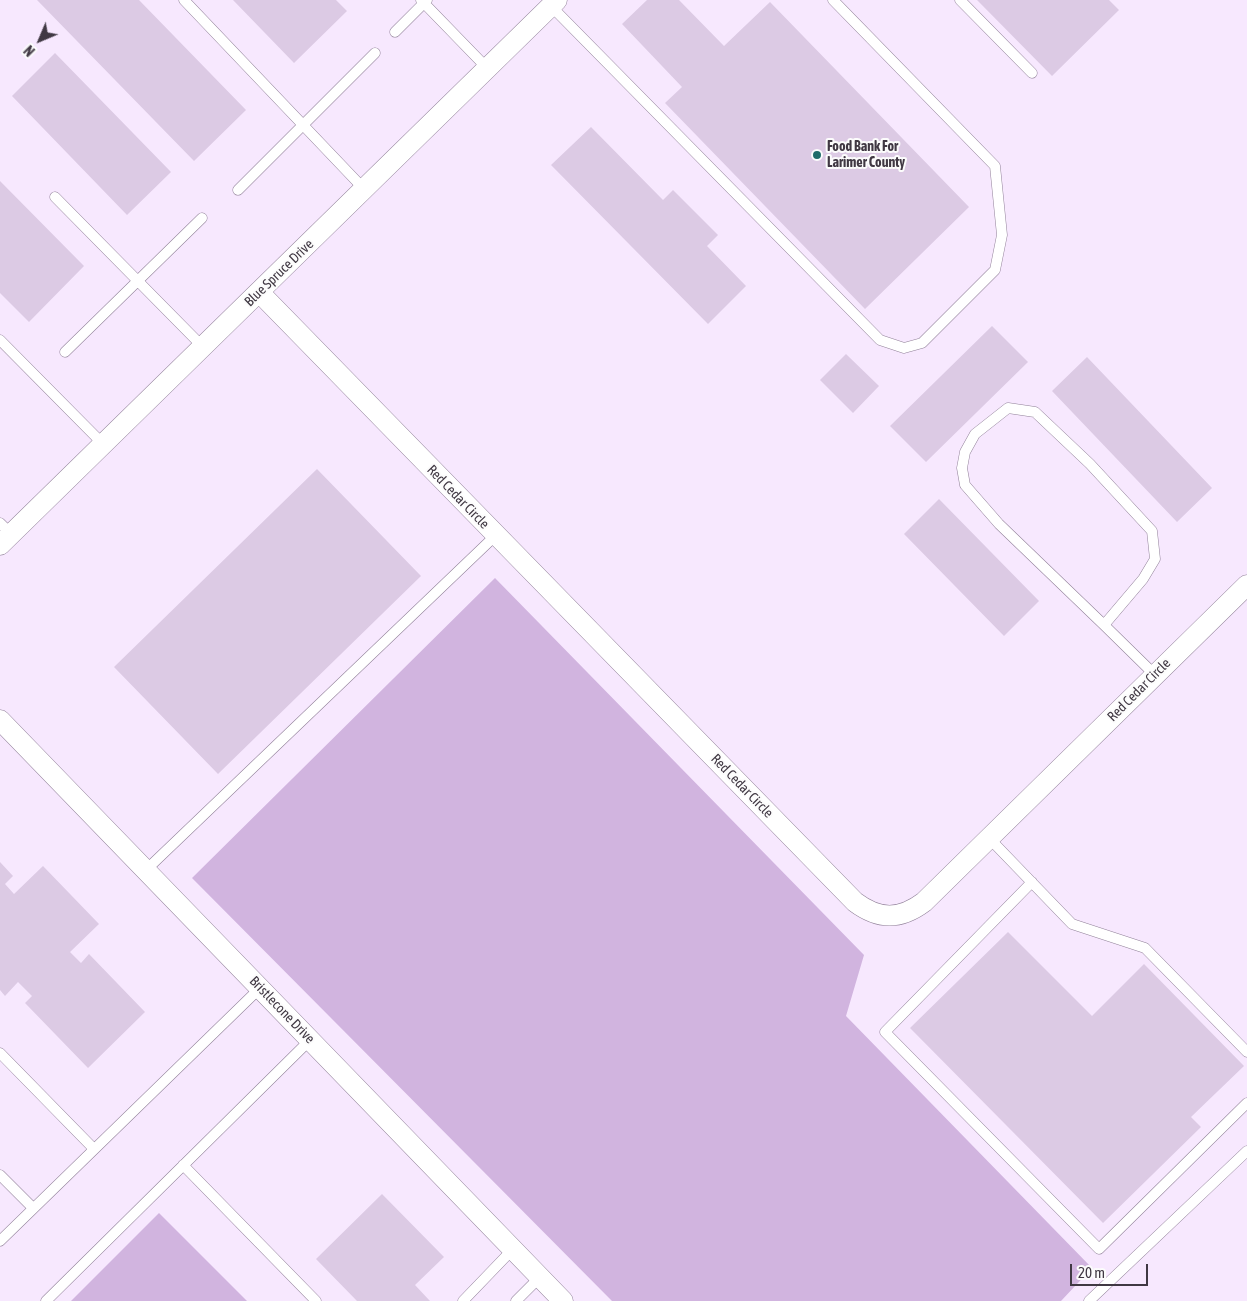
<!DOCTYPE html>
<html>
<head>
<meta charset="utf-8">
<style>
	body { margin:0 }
	#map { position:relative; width:1247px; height:1301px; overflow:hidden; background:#f7e8fe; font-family:"Asap Condensed",sans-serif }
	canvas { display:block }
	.north { position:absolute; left:15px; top:15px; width:50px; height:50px; -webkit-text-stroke:4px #fcfcfc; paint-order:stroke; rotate:225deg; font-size:14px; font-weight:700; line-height:20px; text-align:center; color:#403843 }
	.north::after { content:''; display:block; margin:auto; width:18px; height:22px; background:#403843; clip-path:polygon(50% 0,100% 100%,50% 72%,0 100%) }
	.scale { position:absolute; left:1070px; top:1264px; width:78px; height:22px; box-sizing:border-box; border:2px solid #403843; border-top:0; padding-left:6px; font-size:15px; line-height:18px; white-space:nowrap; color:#403843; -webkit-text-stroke:4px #fcfcfc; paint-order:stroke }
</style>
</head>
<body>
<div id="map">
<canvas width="1247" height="1301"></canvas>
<div class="north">N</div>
<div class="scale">20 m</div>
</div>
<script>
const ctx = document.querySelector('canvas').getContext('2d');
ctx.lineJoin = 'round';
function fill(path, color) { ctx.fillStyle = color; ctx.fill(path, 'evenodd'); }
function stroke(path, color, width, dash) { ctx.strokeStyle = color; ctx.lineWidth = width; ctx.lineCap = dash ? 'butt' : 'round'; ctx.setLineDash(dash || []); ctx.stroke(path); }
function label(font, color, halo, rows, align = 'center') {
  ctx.font = font + ' "Asap Condensed",sans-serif'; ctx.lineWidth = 4; ctx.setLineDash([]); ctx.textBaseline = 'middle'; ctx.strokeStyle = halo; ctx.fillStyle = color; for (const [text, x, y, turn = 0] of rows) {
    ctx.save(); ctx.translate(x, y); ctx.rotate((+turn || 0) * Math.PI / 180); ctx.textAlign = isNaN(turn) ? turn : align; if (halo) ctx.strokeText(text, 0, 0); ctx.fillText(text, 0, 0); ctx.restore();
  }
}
fill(new Path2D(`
	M 495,578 L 864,955 L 846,1016 L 1092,1268 L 1061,1301 L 612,1301 L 192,878 Z
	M 159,1213 L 247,1301 L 71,1301 Z`), '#d1b4df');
fill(new Path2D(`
	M 37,0 L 139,0 L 246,110 L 194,161 Z
	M 233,0 L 336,0 L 347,11 L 294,63 Z
	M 647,0 L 679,0 L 724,46 L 770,2 L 969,207 L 865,309 L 665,103 L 682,87 L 622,24 Z
	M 977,0 L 1109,0 L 1119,10 L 1052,76 Z
	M 55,53 L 171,172 L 127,215 L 12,96 Z
	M 591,127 L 663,200 L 673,190 L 718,235 L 707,246 L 746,286 L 708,324 L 551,165 Z
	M 0,181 L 84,266 L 29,322 L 0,293 Z
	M 992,326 L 1028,362 L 926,462 L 890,426 Z
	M 846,354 L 879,386 L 853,413 L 820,380 Z
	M 1087,357 L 1212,488 L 1177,522 L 1052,391 Z
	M 317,469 L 421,576 L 218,774 L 114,667 Z
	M 939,499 L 1039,601 L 1004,636 L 904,534 Z
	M 0,862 L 13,876 L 5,884 L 14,894 L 43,866 L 99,924 L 70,952 L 81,963 L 89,954 L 145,1012 L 88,1068 L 25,1003 L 32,996 L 18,982 L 5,996 L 0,990 Z
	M 1008,932 L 1092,1016 L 1144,964 L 1244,1066 L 1191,1117 L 1201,1127 L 1103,1223 L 910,1028 Z
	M 382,1194 L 444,1257 L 415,1285 L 430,1301 L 357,1301 L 316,1259 Z`), '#dccae4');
const lane = new Path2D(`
	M 184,0 L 364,189
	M 421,0 L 487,68
	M 960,0 L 1032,73
	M 551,6 L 880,340 L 904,348 L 922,343 L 995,270 L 1002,235 L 995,166 L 833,0
	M 395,32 L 427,0
	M 238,190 L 375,53
	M 55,197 L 203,347
	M 0,340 L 103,444
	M 65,352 L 202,218
	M 0,523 L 11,534
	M 1104,625 L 1143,579 L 1155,559 L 1152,531 L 1090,464 L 1035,412 L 1008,408 L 975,434 L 965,452 L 962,468 L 965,485 L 999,524 L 1104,625 L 1155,675
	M 989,838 L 1072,924 L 1145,948 L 1247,1052
	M 146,870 L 496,535
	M 1032,882 L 885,1032 L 1099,1249 L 1247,1103
	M 0,1053 L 94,1149
	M 183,1165 L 316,1301
	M 0,1175 L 33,1208
	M 0,1241 L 260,988
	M 46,1301 L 310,1040
	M 463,1301 L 513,1249
	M 516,1301 L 540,1277
	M 1089,1301 L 1247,1151`);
const street = new Path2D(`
	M 259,292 L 855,902 C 879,920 900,920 924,902 L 1247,585
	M 0,545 L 557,0
	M 0,720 L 563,1301`);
stroke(lane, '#918199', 11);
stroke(street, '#918199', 21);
stroke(lane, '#fff', 10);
stroke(street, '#fff', 20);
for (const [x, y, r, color] of [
	[817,155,5,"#206c6a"]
]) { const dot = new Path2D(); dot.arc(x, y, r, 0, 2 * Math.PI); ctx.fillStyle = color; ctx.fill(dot); stroke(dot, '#fcfcfc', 2); }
label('bold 14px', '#403843', '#fcfcfc', [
	["Food Bank For",827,147],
	["Larimer County",827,163]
], 'left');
label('14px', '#403843', '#fcfcfc', [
	["Blue Spruce Drive",279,273,-44],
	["Red Cedar Circle",458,497,46],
	["Red Cedar Circle",1139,690,-45],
	["Red Cedar Circle",742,786,46],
	["Bristlecone Drive",282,1010,46]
]);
</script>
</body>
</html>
